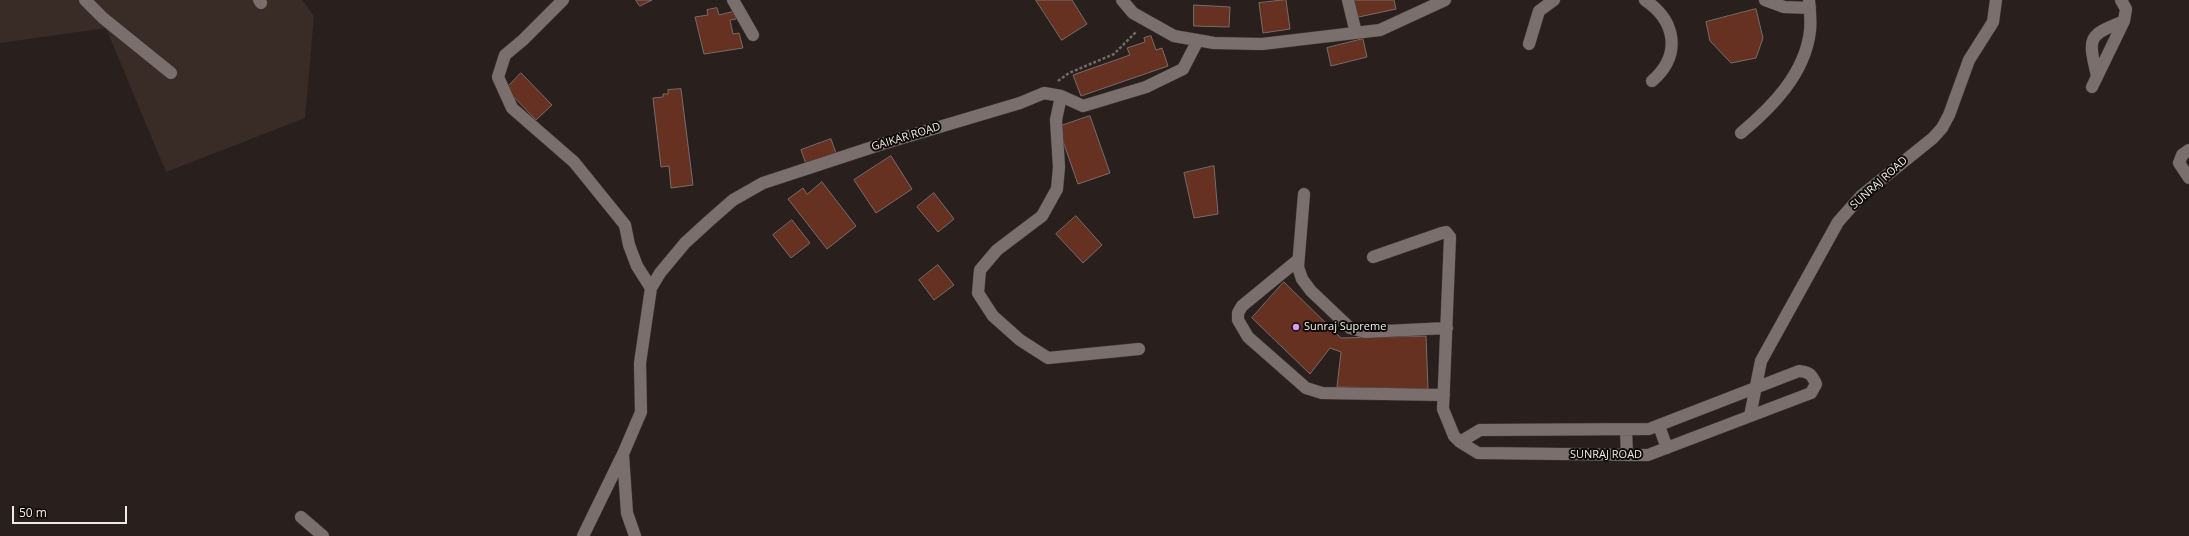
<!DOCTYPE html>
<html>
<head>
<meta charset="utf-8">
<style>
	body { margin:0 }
	#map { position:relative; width:2189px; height:536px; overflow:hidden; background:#29201d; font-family:"Open Sans",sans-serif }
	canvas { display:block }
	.scale { position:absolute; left:12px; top:506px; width:115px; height:18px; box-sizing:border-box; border:2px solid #f0eae8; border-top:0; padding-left:5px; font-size:12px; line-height:14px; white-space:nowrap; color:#f0eae8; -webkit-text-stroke:3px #0f0b0a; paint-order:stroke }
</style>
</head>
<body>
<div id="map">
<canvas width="2189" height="536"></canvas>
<div class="scale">50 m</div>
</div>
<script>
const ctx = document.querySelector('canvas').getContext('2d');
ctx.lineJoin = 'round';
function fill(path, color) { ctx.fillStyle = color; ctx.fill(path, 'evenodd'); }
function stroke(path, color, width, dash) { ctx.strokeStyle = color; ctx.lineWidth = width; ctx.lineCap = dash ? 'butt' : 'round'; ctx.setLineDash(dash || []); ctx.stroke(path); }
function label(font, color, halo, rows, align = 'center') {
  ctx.font = font + ' "Open Sans",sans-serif'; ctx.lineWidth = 4; ctx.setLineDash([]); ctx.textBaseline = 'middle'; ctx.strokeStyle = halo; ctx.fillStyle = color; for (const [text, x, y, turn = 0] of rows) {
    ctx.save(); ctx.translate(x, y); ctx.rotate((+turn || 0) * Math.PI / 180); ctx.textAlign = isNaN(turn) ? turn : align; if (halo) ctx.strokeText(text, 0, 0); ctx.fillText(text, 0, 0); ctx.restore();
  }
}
fill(new Path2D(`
	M 0,0 L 302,0 L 314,16 L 305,118 L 166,172 L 106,28 L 0,43 Z`), '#392b26');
const building = new Path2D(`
	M 636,0 L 652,0 L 640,6 Z
	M 1036,0 L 1072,0 L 1087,24 L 1062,40 Z
	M 1286,0 L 1290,29 L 1263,33 L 1259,3 Z
	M 1350,0 L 1394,0 L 1396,9 L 1354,18 Z
	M 1194,5 L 1230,7 L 1229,27 L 1194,26 Z
	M 717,8 L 719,15 L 735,11 L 736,19 L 730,20 L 733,34 L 739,33 L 743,48 L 704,54 L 695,17 L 708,15 L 707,10 Z
	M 1756,9 L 1763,38 L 1756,58 L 1731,63 L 1710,41 L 1706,22 Z
	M 1151,36 L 1156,50 L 1162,48 L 1168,66 L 1081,96 L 1073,75 L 1130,55 L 1127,48 L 1145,42 L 1144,38 Z
	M 1363,39 L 1367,57 L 1331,66 L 1327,48 Z
	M 521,73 L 552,105 L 536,120 L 506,89 Z
	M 681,89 L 693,185 L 671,188 L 669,166 L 661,167 L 653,98 L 663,97 L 663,94 L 668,94 L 668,90 Z
	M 1090,116 L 1110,173 L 1078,184 L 1058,127 Z
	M 831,139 L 836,153 L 806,164 L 801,150 Z
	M 891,156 L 912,189 L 876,213 L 854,180 Z
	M 1214,166 L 1218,214 L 1194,218 L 1184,173 Z
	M 822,182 L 856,226 L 827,249 L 788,199 L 803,188 L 807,194 Z
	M 934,193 L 954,219 L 938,232 L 917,207 Z
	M 1076,216 L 1102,245 L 1083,263 L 1056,234 Z
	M 792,220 L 810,243 L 791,258 L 773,235 Z
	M 938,265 L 954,285 L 934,300 L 919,280 Z
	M 1284,282 L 1341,338 L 1426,336 L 1428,389 L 1337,387 L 1341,352 L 1330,348 L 1310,374 L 1252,318 Z`);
fill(building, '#673122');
stroke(building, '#776c69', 1);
const minor = new Path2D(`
	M 85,0 L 103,18 L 171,73
	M 259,0 L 261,3
	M 563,0 L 523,40 L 505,55 L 498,77 L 512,108 L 574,162 L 625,225 L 629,245 L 637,266 L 651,288
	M 733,0 L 753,35
	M 1122,0 L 1133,13 L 1174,36 L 1214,43 L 1262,44 L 1380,30 L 1445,0
	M 1348,0 L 1356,33
	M 1645,0 C 1676,21 1682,55 1652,81
	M 1765,0 L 1784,7 L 1810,8
	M 1529,44 L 1539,11 L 1554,0
	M 2097,76 C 2088,37 2087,36 2124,21
	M 2092,87 L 2124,21 L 2126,9 L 2121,0
	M 1061,96 L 1056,120 L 1059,167 L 1057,189 L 1042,216 L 997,250 L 980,270 L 978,293 L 993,316 L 1020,340 L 1048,358 L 1139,349
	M 1741,133 C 1772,107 1805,74 1810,31 C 1811,21 1810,10 1809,0
	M 2189,150 L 2182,155 L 2179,163 L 2189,178
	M 1304,194 L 1298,267 L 1302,279 L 1311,291 L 1350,328 L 1365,332 L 1447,328
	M 1373,257 L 1442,233 L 1446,232 L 1450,237 L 1443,409 L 1454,436 L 1460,442
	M 1298,260 L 1242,306 L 1238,313 L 1238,320 L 1248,337 L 1306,388 L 1322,393 L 1444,395
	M 1799,371 C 1810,372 1812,375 1816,384 L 1811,393 L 1648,455 L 1478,453 L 1460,442 L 1480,430 L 1649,429 Z
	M 1750,416 L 1761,361 L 1838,222 L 1861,196 L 1933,138 L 1942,128 L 1949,115 L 1969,60 L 1993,22 L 1996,0
	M 1659,426 L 1667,448
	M 1626,430 L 1627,455
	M 623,455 L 627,513 L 635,536
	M 301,517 L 323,536
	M 583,536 L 623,454 L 641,412 L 640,363 L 651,288 L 660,273 L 685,243 L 709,221 L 733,200 L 763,183 L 882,144 L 1020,103 L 1044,93 L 1061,96 L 1083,106 L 1146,87 L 1183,69 L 1198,40`);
stroke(minor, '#423b39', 13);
stroke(new Path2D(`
	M 1058,81 L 1069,73 L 1114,54 L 1137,31`), '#726a68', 2.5, [3, 2]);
stroke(minor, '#7a6f6c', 12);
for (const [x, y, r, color] of [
	[1296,327,4,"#d79bf9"]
]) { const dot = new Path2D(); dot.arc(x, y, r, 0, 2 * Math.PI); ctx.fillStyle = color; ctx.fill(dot); stroke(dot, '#0f0b0a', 1.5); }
label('11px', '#f0eae8', '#0f0b0a', [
	["GAIKAR ROAD",906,137,-17],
	["SUNRAJ ROAD",1879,183,-42],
	["SUNRAJ ROAD",1606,455]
]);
label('11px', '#f0eae8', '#0f0b0a', [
	["Sunraj Supreme",1304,327]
], 'left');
</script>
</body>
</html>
